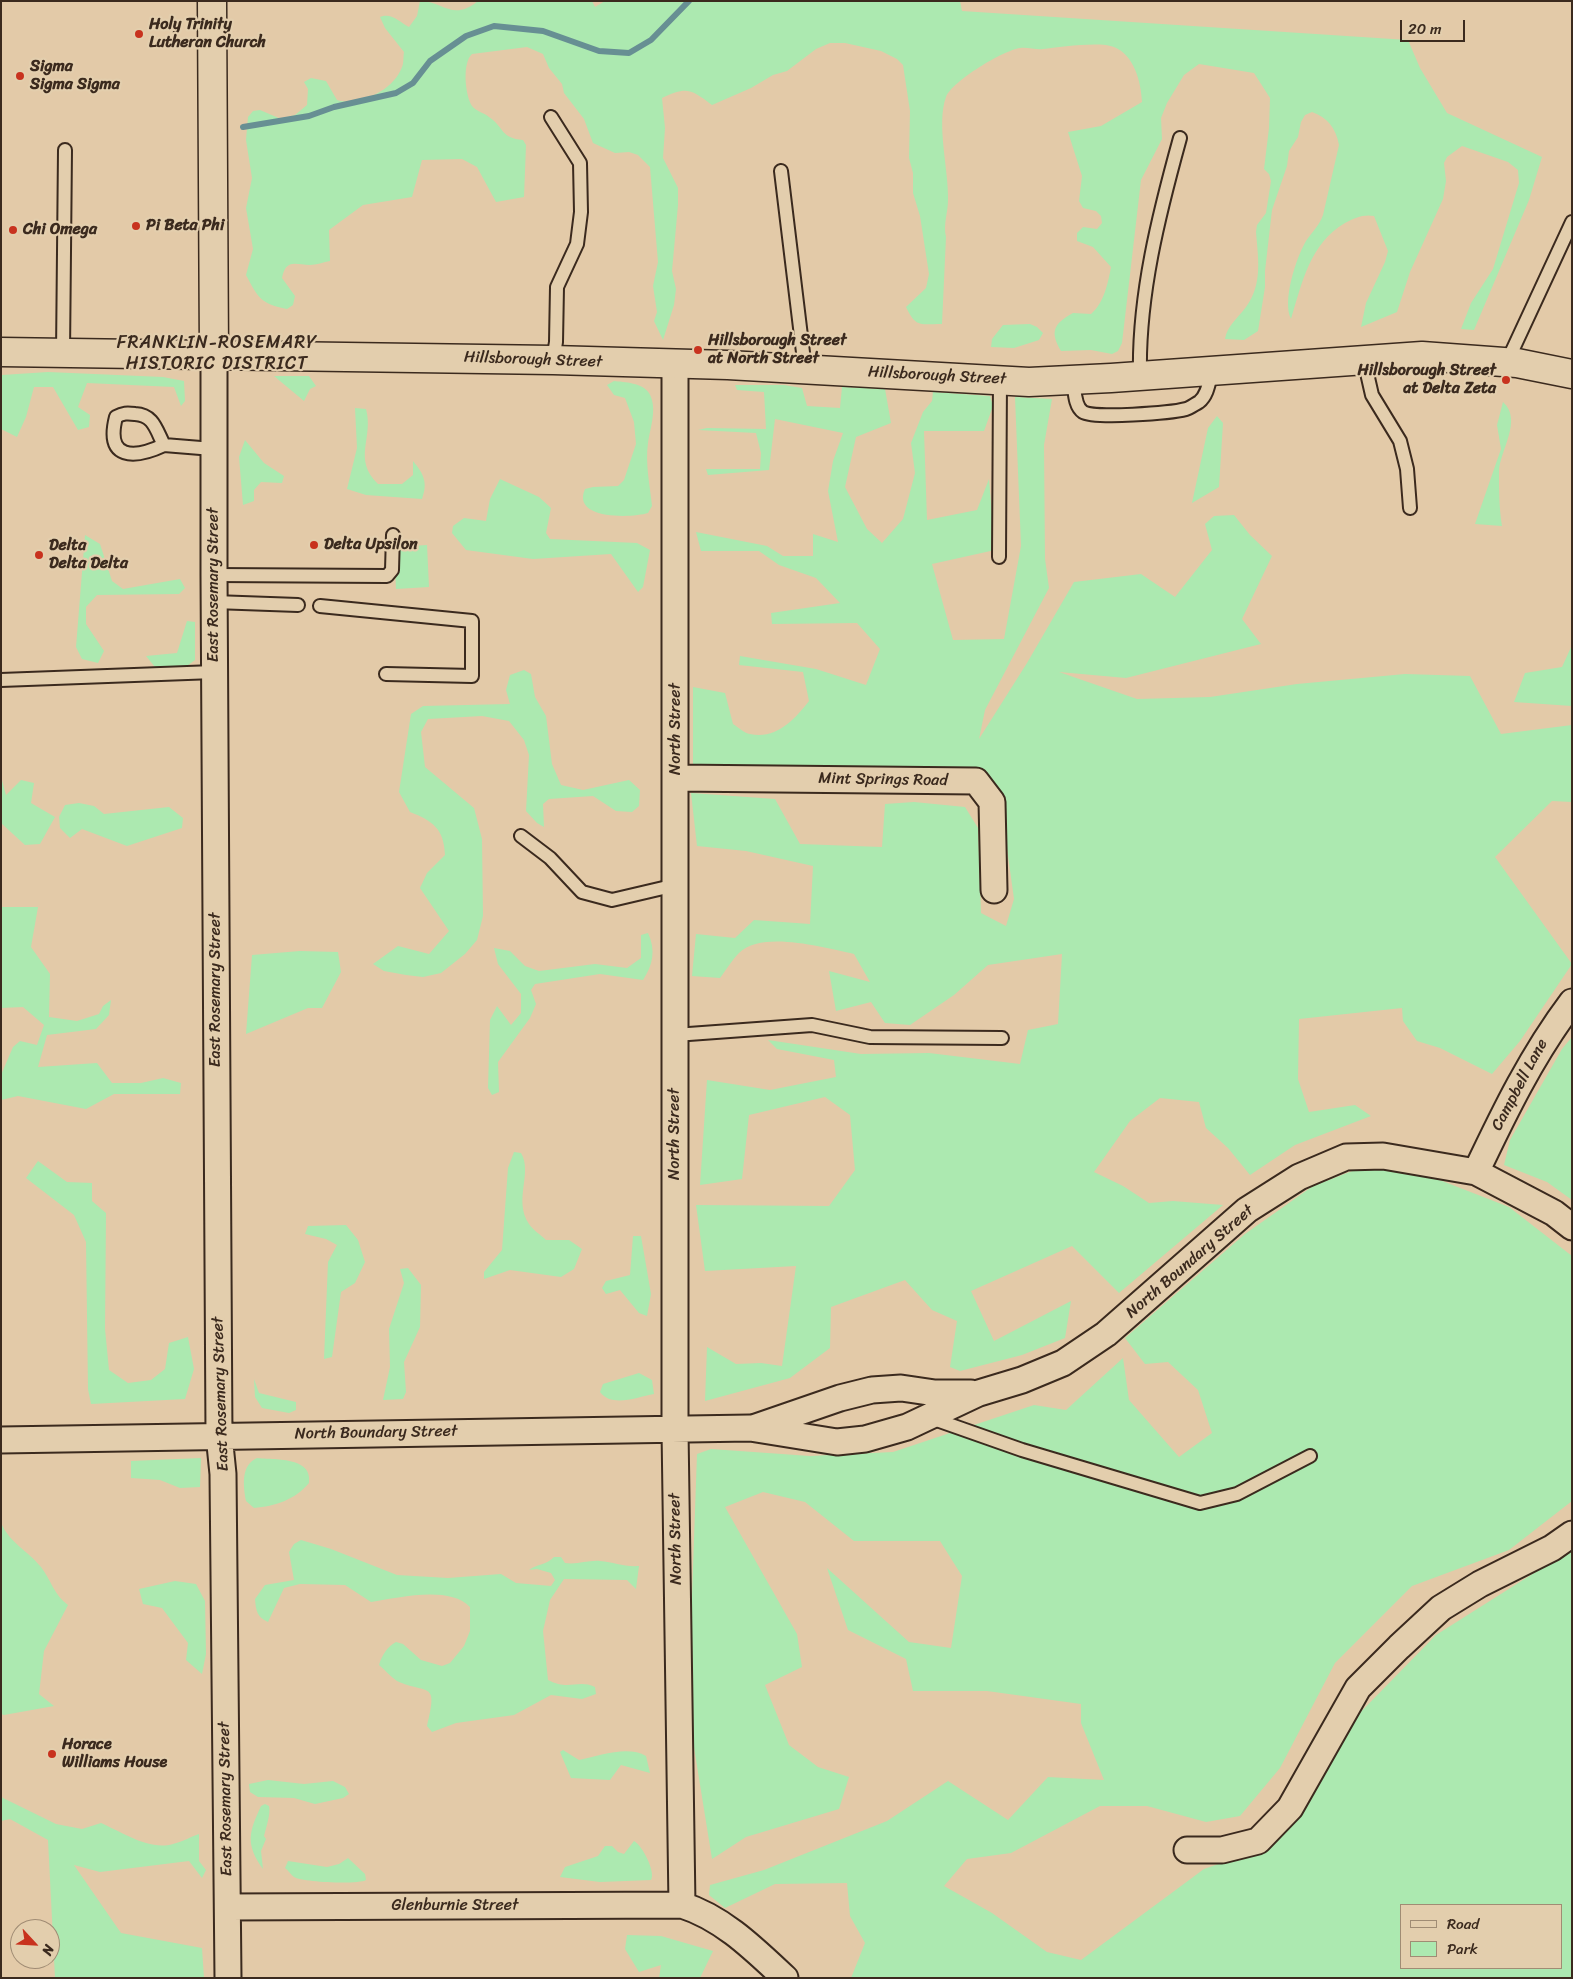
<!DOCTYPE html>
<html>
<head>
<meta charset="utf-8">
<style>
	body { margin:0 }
	#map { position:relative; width:1573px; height:1979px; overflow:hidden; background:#e3caa8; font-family:Sriracha,sans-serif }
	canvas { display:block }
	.frame { position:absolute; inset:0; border:2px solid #3b2a1e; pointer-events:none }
	.legend { position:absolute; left:1400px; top:1904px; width:162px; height:65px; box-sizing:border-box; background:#e3cead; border:1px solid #a08c74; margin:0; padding:6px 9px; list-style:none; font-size:15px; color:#3b2a1e }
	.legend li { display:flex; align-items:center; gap:10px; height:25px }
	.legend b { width:25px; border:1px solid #a08c74 }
	.north { position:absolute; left:10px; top:1919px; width:50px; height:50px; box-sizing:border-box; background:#e3cead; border:1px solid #a08c74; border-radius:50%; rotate:115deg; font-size:14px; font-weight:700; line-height:20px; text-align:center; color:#3b2a1e }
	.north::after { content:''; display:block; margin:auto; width:18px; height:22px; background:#c8321e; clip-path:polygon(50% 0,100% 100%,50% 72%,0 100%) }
	.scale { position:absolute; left:1400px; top:20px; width:65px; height:22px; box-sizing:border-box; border:2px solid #3b2a1e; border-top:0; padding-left:6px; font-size:15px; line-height:18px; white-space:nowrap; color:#3b2a1e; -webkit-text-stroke:4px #e3cead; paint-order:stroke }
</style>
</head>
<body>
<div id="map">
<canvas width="1573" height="1979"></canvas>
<div class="frame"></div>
<ul class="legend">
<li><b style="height:6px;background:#e3cead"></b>Road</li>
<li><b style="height:14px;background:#ace9b0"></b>Park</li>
</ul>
<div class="north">N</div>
<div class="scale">20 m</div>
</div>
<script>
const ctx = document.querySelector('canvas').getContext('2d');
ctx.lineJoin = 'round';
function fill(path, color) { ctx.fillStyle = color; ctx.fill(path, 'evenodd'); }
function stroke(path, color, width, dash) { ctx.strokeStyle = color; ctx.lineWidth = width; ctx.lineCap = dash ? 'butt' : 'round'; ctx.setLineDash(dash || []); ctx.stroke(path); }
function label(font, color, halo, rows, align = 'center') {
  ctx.font = font + ' Sriracha,sans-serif'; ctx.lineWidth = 4.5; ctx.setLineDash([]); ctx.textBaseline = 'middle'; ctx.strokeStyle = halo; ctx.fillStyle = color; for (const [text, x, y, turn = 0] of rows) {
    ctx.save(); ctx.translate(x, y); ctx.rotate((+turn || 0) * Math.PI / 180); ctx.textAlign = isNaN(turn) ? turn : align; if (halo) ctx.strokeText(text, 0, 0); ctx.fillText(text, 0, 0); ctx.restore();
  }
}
fill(new Path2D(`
	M 420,1 C 444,1 452,22 478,1 L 592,1 L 595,7 L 605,1 L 960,1 L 962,11 L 1408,40 L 1420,68 L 1447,113 L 1542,157 L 1529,200 L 1474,330 L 1461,329 L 1471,303 L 1493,269 L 1519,183 L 1518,170 L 1508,162 L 1462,146 L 1447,157 L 1444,163 L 1446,181 L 1443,199 L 1410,272 L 1397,312 L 1361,327 L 1366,303 L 1385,262 L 1388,251 L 1374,216 C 1363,214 1355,218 1345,223 C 1310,243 1302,283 1291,319 C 1282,301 1296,258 1306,241 C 1312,232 1319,226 1323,215 L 1339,145 C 1336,128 1327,117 1312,112 L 1305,115 L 1301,122 L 1298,137 L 1289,151 L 1287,166 L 1272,210 L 1265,271 L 1265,287 L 1258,331 L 1244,340 L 1225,339 C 1227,326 1238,318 1246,307 C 1263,284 1258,258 1256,232 L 1257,225 L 1266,213 L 1271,181 L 1269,174 L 1264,169 L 1269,128 L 1270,98 L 1254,73 L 1199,64 L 1184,75 L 1167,103 L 1161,118 L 1162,139 L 1141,180 L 1122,343 L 1118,351 L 1112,354 L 1091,350 L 1061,351 C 1050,332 1053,324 1073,313 L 1091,314 C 1104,303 1108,283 1111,267 L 1093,247 L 1077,241 L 1077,233 L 1083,227 L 1097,229 L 1102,223 L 1101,216 L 1096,211 L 1083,208 L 1079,201 L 1082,176 L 1068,132 L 1101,126 L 1142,102 C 1141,81 1134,55 1114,47 C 1101,41 1059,47 1043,49 C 1036,50 1028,47 1020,48 C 1004,50 952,81 946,97 C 936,124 949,171 948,200 C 948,213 943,224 946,237 L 942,324 C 920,324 916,328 906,307 L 926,288 L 929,274 L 920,216 L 913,193 L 913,173 L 909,158 L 910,111 L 903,65 L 897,59 L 881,51 L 845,43 L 830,43 L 816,49 L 787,71 L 773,75 L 751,88 L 712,105 C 691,89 687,86 662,98 L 665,128 L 663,158 L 678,188 L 678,205 L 672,271 L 676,289 L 674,305 L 663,340 L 654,321 L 657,312 L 653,286 L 658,262 L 650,167 L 638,155 L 629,152 L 615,153 L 593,143 L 584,119 L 564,93 L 562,84 L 549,68 L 543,54 L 527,47 L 472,54 C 462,63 465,95 472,106 C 477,112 483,112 489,117 C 505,128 500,138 523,140 L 526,145 L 524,197 L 496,202 L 477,167 L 462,159 L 422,160 L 412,197 L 363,205 L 329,230 L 330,261 C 324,262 316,265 310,265 C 296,265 286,258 282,278 L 295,296 L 293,305 L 287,309 C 261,304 258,298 246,275 L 253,249 L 246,208 L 252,178 L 246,140 L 248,117 L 253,111 L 260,110 L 281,119 L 295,115 L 307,105 L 308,89 L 304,82 L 311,78 L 326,81 L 337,100 C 359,107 394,90 402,67 C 404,63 403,57 404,52 L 385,28 L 380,17 C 391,12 400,22 409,27 L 417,16 Z
	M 1030,324 L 1037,327 L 1043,333 L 1039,340 L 1014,348 L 991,347 L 992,339 L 1003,325 Z
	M 48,372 L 163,377 L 184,381 L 185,401 L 181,406 L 174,387 L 87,383 L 78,407 L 90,415 L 89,427 L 78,430 L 53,387 L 34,387 L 26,417 L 17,437 L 1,429 L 2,375 Z
	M 274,376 L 309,376 L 316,386 L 310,389 L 304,401 Z
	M 614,381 C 624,382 643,383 649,393 C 658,408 650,428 648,443 C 645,463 650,486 652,506 L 648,513 C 632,518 571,520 585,489 L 593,487 L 618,486 L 624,480 L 636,444 L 634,422 L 625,398 L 614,395 L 607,385 Z
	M 735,385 L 784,385 L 802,388 L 807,406 L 840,408 L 842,387 L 885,389 L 891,423 L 856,437 L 845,487 L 867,529 L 882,543 L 903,519 L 915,473 L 911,443 L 923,412 L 932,401 L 933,392 L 990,396 L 993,406 L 984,431 L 924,431 L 927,520 L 977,510 L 989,479 L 995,550 L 932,564 L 953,640 L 1004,639 L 1021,546 L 1015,397 L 1052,399 L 1044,445 L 1045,559 L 1049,588 L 985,710 L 979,739 L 1027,663 L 1074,582 L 1141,574 L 1175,597 L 1212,550 L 1205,524 L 1214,516 L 1234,515 L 1250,535 L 1272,556 L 1242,619 L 1261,644 L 1126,678 L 1059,672 L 1137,699 L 1210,697 L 1297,684 L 1405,674 L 1470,676 L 1501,734 L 1572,725 L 1572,802 L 1552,801 L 1495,857 L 1572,964 L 1520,1041 L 1492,1074 L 1440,1048 L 1417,1041 L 1403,1021 L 1402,1008 L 1299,1019 L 1298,1079 L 1309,1112 L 1355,1105 L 1371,1116 L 1295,1145 L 1250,1175 L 1228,1148 L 1206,1128 L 1199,1102 L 1160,1098 L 1130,1121 L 1094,1172 L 1123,1186 L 1149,1203 L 1173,1201 L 1223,1205 L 1119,1293 L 1072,1246 L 971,1291 L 994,1341 L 1071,1301 L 1065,1338 L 1022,1355 L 960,1371 L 950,1367 L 957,1321 L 932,1310 L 905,1280 L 831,1307 L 830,1348 L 790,1378 L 705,1401 L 707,1347 L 736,1364 L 761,1363 L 782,1366 L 796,1266 L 705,1271 L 696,1205 L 829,1206 L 855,1170 L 850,1115 L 825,1097 L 749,1115 L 742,1179 L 700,1185 L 707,1080 L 770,1090 L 836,1077 L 834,1060 L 777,1049 L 768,1040 L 861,1054 L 929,1053 L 1020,1064 L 1028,1030 L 1058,1024 L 1062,954 L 988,965 L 954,995 L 910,1025 L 885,1023 L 871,1002 L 836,1011 L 829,971 L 870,982 L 854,954 C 824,948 763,930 739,953 C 732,960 726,970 720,978 L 692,976 L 696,934 L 735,938 L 754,920 L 810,924 L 813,866 L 746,851 L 697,846 L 691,793 L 775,799 L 800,844 L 882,847 L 885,804 L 914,802 L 965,807 L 978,828 L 981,913 L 1006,926 L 1014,899 L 1000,798 L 991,784 L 693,769 L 693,687 L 725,693 L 733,724 C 738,727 744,733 750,734 C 776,740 795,719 809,701 L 803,672 L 739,665 L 740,656 L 816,669 L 866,685 L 880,649 L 857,623 L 772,624 L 771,613 L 840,603 L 816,578 L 779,565 L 759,551 L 701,551 L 696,532 L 767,546 L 783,556 L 813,556 L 813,534 L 838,542 L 828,491 L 833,461 L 843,433 L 775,419 L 769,470 L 708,475 L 706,469 L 760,469 L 761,453 L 756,433 L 698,430 L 707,428 L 766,429 L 764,392 L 737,390 Z
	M 1503,402 C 1523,420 1500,450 1499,471 C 1499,489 1499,508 1502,526 L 1475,524 L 1501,449 L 1497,425 Z
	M 355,408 L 366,409 C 374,438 352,459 378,484 L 402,484 L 413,475 L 413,461 C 424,474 428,483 422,499 L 366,495 L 347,489 L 357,448 Z
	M 1217,416 L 1223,423 L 1219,487 L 1192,503 L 1208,428 Z
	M 245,440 L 264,463 L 284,476 L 282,483 L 261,482 L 254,490 L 254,501 L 243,505 L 239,457 Z
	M 500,479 L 539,497 L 551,508 L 546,533 L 550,539 L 637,543 L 650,550 L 643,587 L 638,592 L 611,554 L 533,559 L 466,550 L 452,533 L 453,526 L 464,518 L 486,521 L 490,499 Z
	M 85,535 L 100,544 L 112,581 L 123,589 L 180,579 L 185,588 L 179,594 L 97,595 L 86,607 L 86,624 L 104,651 L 98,663 L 82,659 L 76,647 Z
	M 427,545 L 429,587 L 396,589 L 394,547 Z
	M 187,621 L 195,622 L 195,660 L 187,666 L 155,667 L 146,656 L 177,653 Z
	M 1572,645 L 1572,706 L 1514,702 L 1525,673 L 1562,667 Z
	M 524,670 L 531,674 L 535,697 L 546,716 L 552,764 L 561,785 L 583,790 L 629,780 L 640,790 L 639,806 L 632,812 L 616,811 L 593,796 L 549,799 L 543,804 L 544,827 L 537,823 L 526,811 L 529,755 L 524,740 L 509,721 L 482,716 L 428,719 L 421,732 L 425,767 L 474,808 L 482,839 L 483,916 L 477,940 L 465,954 L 441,973 L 423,977 L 406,975 L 384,971 L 373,964 L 398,946 L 429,954 L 449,931 L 420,888 L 427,873 L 445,855 C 444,829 433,821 410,812 L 399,792 L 411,714 L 423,706 L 510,704 L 506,690 L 510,675 Z
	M 1,777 L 6,795 L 21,780 L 34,783 L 31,803 L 55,817 L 40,844 L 25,845 L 1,823 Z
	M 79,803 L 94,806 L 104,814 L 169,807 L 183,818 L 182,828 L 127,846 L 82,829 L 70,838 L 60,828 L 59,817 L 65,805 Z
	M 1,907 L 38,907 L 31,947 L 50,974 L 49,1017 L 77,1021 L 99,1014 L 103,1006 L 111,1000 L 109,1015 L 96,1029 L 47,1035 L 38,1067 L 97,1063 L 112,1083 L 141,1083 L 163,1078 L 181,1083 L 180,1094 L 114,1094 L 86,1109 L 18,1096 L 1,1100 L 1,1075 L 13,1047 L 20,1041 L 37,1045 L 44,1025 L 23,1007 L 1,1008 Z
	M 648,933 C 656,950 653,965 643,980 L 600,974 L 535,984 L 531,990 L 536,1004 L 530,1018 L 498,1062 L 499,1092 L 492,1095 L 488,1088 L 490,1020 L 497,1006 L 511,1025 L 521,1013 L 521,994 L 498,964 L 494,948 L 510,951 L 525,966 L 539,971 L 595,964 L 627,968 L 641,958 L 641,935 Z
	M 300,951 L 338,952 L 341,972 L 322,1008 L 308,1008 L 246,1034 L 252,955 Z
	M 1572,1037 L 1572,1200 L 1547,1182 L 1504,1165 L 1510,1140 L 1562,1049 Z
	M 514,1152 L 521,1153 C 533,1173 513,1200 529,1224 C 533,1230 541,1235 546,1240 L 569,1240 L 582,1249 L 574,1269 L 561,1277 L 510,1270 L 484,1279 L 484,1272 L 502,1250 L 508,1168 Z
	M 38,1161 L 67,1182 L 92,1183 L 92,1201 L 106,1213 L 105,1329 L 109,1370 L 128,1383 L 151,1380 L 165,1369 L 169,1343 L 188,1337 L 194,1369 L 185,1399 L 91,1404 L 88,1389 L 86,1242 L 74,1215 L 26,1178 Z
	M 1368,1165 L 1432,1177 L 1509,1207 L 1572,1256 L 1572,1501 L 1509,1550 L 1412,1586 L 1335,1663 L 1280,1768 L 1240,1816 L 1206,1822 L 1147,1806 L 1100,1806 L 1011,1853 L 967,1859 L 944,1886 L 992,1913 L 1047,1952 L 1081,1960 L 1204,1869 L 1262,1849 L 1349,1724 L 1436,1635 L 1572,1549 L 1572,1978 L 851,1978 L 865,1943 L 850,1916 L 847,1883 L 775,1884 L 725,1908 L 709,1895 L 710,1885 L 764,1870 L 887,1821 L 948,1781 L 1008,1820 L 1048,1777 L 1104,1780 L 1081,1723 L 1081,1704 L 987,1691 L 913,1691 L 906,1659 L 848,1630 L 827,1568 L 909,1642 L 951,1648 L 962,1576 L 940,1541 L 854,1541 L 805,1502 L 763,1492 L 725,1507 L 797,1634 L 802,1667 L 765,1685 L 789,1745 L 818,1767 L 849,1777 L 839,1809 L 746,1837 L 712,1859 L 688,1710 L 697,1454 L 711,1449 L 810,1456 L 893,1452 L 1034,1405 L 1066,1410 L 1123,1358 L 1129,1400 L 1179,1457 L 1212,1433 L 1198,1390 L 1168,1362 L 1145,1364 L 1125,1338 L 1245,1234 L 1313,1186 ZM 1402,1905 L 1562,1905 L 1562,1968 L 1402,1968 Z
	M 346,1225 L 358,1240 L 365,1262 L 355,1283 L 341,1292 L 332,1357 L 324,1359 L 328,1262 L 337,1245 L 326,1239 L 305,1234 L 308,1226 Z
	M 633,1236 L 641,1236 L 651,1294 L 647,1316 L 639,1313 L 620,1290 L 606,1294 L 602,1288 L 606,1281 L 630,1275 Z
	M 408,1268 L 421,1285 L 420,1327 L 404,1362 L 406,1392 L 403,1399 L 383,1400 L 390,1367 L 389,1329 L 404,1283 L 400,1269 Z
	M 639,1373 L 652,1380 L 654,1394 C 637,1397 612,1408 600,1392 L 603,1384 Z
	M 254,1379 L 259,1393 L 296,1402 L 296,1410 L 289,1413 L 262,1408 L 255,1397 Z
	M 201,1458 L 200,1487 L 180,1488 L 160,1480 L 131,1478 L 131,1461 Z
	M 257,1458 C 273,1460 313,1456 309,1483 C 295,1500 275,1506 254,1508 L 246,1501 C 243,1485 241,1465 257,1458 Z
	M 1,1523 C 10,1543 27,1550 41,1567 C 51,1580 54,1595 68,1605 L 44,1651 L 39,1694 L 54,1706 L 4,1715 L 1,1714 Z
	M 301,1540 L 331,1549 L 397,1575 L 448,1578 L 501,1574 L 516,1583 L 551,1586 L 555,1580 L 551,1573 L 537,1569 L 529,1570 C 537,1564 547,1565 554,1557 L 561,1557 L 565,1563 C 577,1565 588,1560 600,1561 C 614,1562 623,1567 639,1566 L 636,1589 L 627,1580 L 564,1579 L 550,1600 L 543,1631 L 548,1680 C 569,1691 578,1679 595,1687 L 596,1694 L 582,1699 L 551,1695 L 514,1715 L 456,1723 L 432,1732 L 427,1726 C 439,1679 427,1695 397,1681 C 391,1677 385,1670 379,1665 C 382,1655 387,1647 396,1642 L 403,1644 L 421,1660 L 442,1666 L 450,1663 L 464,1646 L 470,1631 L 470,1607 C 449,1585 398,1598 371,1602 L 345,1585 L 300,1584 L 284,1588 L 268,1622 C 257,1617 256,1611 255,1599 L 265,1585 L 294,1580 L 289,1552 L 294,1544 Z
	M 175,1581 L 196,1584 L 205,1601 L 206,1654 L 202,1674 L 186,1660 L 188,1643 L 162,1608 L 143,1604 L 139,1589 Z
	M 563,1750 L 579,1760 C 599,1756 628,1745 646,1756 L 650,1773 L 621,1765 L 610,1780 L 571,1778 L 560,1752 Z
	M 268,1780 L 304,1784 L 333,1781 L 345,1787 L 349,1794 L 343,1798 L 315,1804 L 294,1798 L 258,1797 L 250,1792 L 249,1784 Z
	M 1,1797 L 56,1824 L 82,1829 L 101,1823 C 122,1832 149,1851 173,1844 C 182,1842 190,1837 199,1834 L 199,1861 L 206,1870 L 202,1878 L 189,1861 L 100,1872 L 74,1865 L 121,1933 L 202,1948 L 204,1978 L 55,1978 L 48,1840 L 10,1819 L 1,1821 Z
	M 265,1804 L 269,1806 C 271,1813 266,1828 264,1836 L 266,1839 L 261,1851 L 263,1869 C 245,1844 249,1832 261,1806 Z
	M 634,1841 C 643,1846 656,1873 651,1880 L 600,1882 L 560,1877 L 565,1867 L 598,1856 L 605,1846 L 612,1846 L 618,1852 L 624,1854 Z
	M 348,1858 L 365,1874 L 366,1880 C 357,1885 302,1882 294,1877 C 291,1875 288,1870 285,1868 L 288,1861 L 327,1867 L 339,1864 Z
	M 627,1935 L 661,1936 L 713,1951 L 700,1978 L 659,1978 L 661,1965 L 639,1972 L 625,1949 Z`), '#ace9b0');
stroke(new Path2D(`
	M 243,127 L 309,116 L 334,107 L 396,93 L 413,83 L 430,61 L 466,36 L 494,26 L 543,31 L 599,51 L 629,53 L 651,40 L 689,1`), '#678f93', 6);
const lane = new Path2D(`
	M 551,117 L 580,163 L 581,212 L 577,244 L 557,287 L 556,342 L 553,360
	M 781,171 L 805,369
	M 63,353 L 65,150
	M 1364,360 L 1372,395 L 1400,441 L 1407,469 L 1410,508
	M 1507,362 L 1572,222
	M 1140,376 C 1138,296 1159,214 1180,138
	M 1073,380 C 1075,390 1074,406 1083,412 C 1094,419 1171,413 1186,409 C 1190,408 1195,404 1199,402 C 1208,395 1209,381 1212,371
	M 164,445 C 134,459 105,460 116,417 C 123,413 127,413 135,414 C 154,415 156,430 164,445 L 213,449
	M 999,557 L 1000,380
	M 214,575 L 387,576 L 392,570 L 393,535
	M 214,602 L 298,605
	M 320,606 L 472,621 L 472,676 L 386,674
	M 1,680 L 214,672
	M 521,836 L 550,858 L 582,892 L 612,900 L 676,885
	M 675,1035 L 812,1025 L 870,1037 L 1002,1038
	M 931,1418 L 1022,1450 L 1200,1503 L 1237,1494 L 1310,1456`);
const street = new Path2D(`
	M 214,356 L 214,575 L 219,1435 L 223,1474 L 228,1978
	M 675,364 L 675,1430 L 682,1905
	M 676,778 L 976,781 L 992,802 L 994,890
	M 1476,1172 C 1504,1113 1532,1055 1572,1002
	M 753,1428 L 840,1398 L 872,1390 L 901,1388 L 935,1393 L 971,1393
	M 1,1440 L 750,1428 L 837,1442 L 865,1439 L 907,1427 L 979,1393 L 1022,1380 L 1063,1363 L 1106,1334 L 1247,1210 L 1299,1177 L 1346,1157 L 1383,1156 L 1476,1172 L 1554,1213 L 1572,1227
	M 1187,1850 L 1222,1850 L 1258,1841 L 1290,1808 L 1358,1688 L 1399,1647 L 1441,1608 L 1480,1584 L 1552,1548 L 1572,1534
	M 228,1907 L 682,1905 C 723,1918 754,1949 785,1978`);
const secondary = new Path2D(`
	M 212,1 L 214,356
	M 1,352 L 553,360 L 728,365 L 1029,382 L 1111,378 L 1422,356 L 1517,363 L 1572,374`);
stroke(lane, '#3b2a1e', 16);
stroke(street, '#3b2a1e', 29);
stroke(secondary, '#3b2a1e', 31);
stroke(lane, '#e3cead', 12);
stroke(street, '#e3cead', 25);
stroke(secondary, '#e3cead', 28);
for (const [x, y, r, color] of [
	[139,34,5,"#c8321e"],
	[20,76,5,"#c8321e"],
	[136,226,5,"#c8321e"],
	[13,230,5,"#c8321e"],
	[698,350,5,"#c8321e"],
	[1506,380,5,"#c8321e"],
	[314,545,5,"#c8321e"],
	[39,555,5,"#c8321e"],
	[52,1754,5,"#c8321e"]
]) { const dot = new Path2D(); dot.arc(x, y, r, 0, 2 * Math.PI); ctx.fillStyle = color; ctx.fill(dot); stroke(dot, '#e3cead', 2); }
label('bold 16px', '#3b2a1e', '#e3cead', [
	["Holy Trinity",149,25],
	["Lutheran Church",149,43],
	["Sigma",30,67],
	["Sigma Sigma",30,85],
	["Pi Beta Phi",146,226],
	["Chi Omega",23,230],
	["Hillsborough Street",708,341],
	["at North Street",708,359],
	["Hillsborough Street",1496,371,"right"],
	["at Delta Zeta",1496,389,"right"],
	["Delta Upsilon",324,545],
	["Delta",49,546],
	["Delta Delta",49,564],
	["Horace",62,1745],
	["Williams House",62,1763]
], 'left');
label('16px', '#3b2a1e', '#e3cead', [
	["Hillsborough Street",533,360,2],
	["Hillsborough Street",937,376,3],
	["East Rosemary Street",214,585,-90],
	["North Street",676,729,-90],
	["Mint Springs Road",883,780,1],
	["East Rosemary Street",216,990,-90],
	["Campbell Lane",1520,1085,-62],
	["North Street",675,1134,-90],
	["North Boundary Street",1190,1262,-41],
	["East Rosemary Street",221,1394,-92],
	["North Boundary Street",376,1433,-1],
	["North Street",676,1539,-91],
	["East Rosemary Street",226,1799,-91],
	["Glenburnie Street",455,1906]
]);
ctx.letterSpacing = '1px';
label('18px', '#3b2a1e', '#e3cead', [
	["FRANKLIN-ROSEMARY",217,343],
	["HISTORIC DISTRICT",217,364]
]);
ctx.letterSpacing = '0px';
</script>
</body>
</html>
